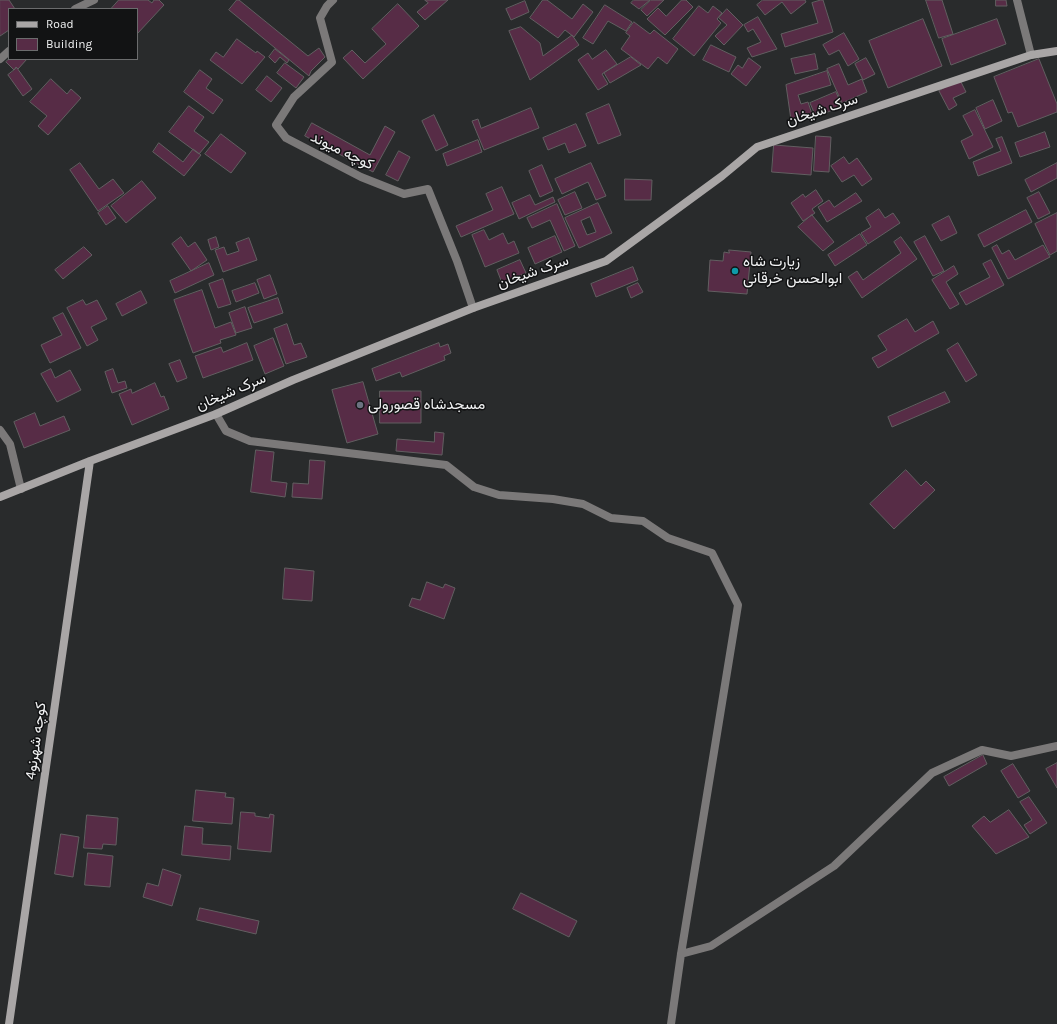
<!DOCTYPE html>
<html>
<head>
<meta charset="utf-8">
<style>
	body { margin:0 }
	#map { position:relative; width:1057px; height:1024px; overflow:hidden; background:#292b2c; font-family:Karla,sans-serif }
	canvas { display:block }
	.legend { position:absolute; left:8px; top:8px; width:130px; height:52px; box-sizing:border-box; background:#121314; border:1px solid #6b6c6d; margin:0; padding:5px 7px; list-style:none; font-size:12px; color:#f0f1f2 }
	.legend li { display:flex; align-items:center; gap:8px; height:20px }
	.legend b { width:20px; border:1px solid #6b6c6d }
</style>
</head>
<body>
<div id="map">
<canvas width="1057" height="1024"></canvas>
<ul class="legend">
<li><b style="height:5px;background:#a9a6a6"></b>Road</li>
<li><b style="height:11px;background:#572c46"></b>Building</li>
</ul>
</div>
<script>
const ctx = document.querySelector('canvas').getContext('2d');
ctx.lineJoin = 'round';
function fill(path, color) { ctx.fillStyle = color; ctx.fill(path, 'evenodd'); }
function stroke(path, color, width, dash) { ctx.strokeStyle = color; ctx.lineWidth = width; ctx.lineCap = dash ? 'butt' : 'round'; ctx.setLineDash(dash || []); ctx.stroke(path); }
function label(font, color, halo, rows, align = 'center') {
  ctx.font = font + ' Karla,Vazirmatn,sans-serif'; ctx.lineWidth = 3; ctx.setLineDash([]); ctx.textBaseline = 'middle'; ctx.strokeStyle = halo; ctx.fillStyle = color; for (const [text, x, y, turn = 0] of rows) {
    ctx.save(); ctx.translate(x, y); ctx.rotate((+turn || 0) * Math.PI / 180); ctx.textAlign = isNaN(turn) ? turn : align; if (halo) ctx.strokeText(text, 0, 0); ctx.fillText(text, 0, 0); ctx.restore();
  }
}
const building = new Path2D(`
	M 0,0 L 9,0 L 15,9 L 9,9 L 9,30 L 0,36 Z
	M 119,0 L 148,0 L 152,3 L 154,0 L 159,0 L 164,5 L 137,34 L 137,9 L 111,9 Z
	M 237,0 L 239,0 L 308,56 L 319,48 L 325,57 L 311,71 L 309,76 L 229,10 Z
	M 425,0 L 448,0 L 425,20 L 417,12 L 428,3 Z
	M 543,0 L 547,0 L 572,19 L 583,4 L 593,12 L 574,37 L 565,30 L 558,38 L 530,18 Z
	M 634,0 L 650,0 L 639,9 L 631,3 Z
	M 651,0 L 664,0 L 647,16 L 641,10 Z
	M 682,0 L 686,0 L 693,7 L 665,35 L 647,19 L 658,8 L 666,16 Z
	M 763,0 L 805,0 L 806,2 L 791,14 L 782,2 L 765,15 L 757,5 Z
	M 821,0 L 823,0 L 833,32 L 785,47 L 781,34 L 818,23 L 812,3 Z
	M 926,0 L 942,0 L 953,34 L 939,38 Z
	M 996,0 L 1006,0 L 1007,6 L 996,6 Z
	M 525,1 L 529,12 L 511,20 L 506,9 Z
	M 398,4 L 419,26 L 363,79 L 343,58 L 352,50 L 365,63 L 386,44 L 372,29 Z
	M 605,5 L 632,22 L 626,31 L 608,21 L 593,44 L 583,38 Z
	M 699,6 L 708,13 L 713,6 L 722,13 L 717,19 L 721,23 L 694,56 L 673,39 Z
	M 727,9 L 743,25 L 724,45 L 715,36 L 727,25 L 719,18 Z
	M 758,17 L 777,49 L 752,57 L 747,48 L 761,42 L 753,29 L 748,32 L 744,25 Z
	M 923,19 L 942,66 L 888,88 L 869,41 Z
	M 997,19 L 1006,44 L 951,65 L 942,39 Z
	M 634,22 L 650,34 L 654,30 L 678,49 L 667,64 L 658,57 L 648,69 L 621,49 L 630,36 L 626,33 Z
	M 521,27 L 540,43 L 543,56 L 572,35 L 579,45 L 530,80 L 509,31 Z
	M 844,33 L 859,59 L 848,66 L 839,50 L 829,55 L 823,45 Z
	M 237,39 L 256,53 L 257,51 L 265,57 L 242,84 L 210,60 L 216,52 L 223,57 Z
	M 711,45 L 736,57 L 729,72 L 703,60 Z
	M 275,49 L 289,60 L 287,63 L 280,57 L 275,63 L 269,57 Z
	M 606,50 L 617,64 L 602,74 L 608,84 L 598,90 L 578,60 L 588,53 L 592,59 Z
	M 815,54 L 818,69 L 795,74 L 791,59 Z
	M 631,57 L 641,65 L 610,83 L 604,73 Z
	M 749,58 L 761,67 L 746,86 L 731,74 L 738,65 L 742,68 Z
	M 866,58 L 875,74 L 863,80 L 855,64 Z
	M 9,59 L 27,59 L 18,69 L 16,67 L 14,70 L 6,62 Z
	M 1039,59 L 1057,104 L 1057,112 L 1018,127 L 1012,112 L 1008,113 L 994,77 Z
	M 285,63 L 304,77 L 296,88 L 277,73 Z
	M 839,64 L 848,85 L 862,79 L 867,92 L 842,103 L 827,69 Z
	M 17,68 L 32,89 L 23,96 L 8,75 Z
	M 200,70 L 212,79 L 206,88 L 223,100 L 213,114 L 184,92 Z
	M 827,71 L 831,85 L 798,95 L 801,104 L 808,102 L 812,114 L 791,120 L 786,85 Z
	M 267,76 L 282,88 L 271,102 L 256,90 Z
	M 51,79 L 67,94 L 71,89 L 81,98 L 48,135 L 38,126 L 47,116 L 30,102 Z
	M 960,80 L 966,92 L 953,98 L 957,105 L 949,110 L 939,91 Z
	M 836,92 L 842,106 L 816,117 L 810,103 Z
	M 993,100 L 1002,121 L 985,129 L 976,108 Z
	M 609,104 L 621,135 L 598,144 L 586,114 Z
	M 189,106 L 204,117 L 194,131 L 209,142 L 199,154 L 169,132 Z
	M 531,108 L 539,128 L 484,150 L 472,121 L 478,119 L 481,128 Z
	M 975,110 L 993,147 L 969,159 L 961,141 L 973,135 L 963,116 Z
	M 434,115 L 448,145 L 436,151 L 422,121 Z
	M 312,123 L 370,155 L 385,126 L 395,132 L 373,172 L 305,136 Z
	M 576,124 L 586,146 L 569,153 L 565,143 L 548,150 L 543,138 Z
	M 1045,132 L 1050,147 L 1020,157 L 1015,143 Z
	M 221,134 L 246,153 L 231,173 L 205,154 Z
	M 816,136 L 831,137 L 829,172 L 814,171 Z
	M 1002,137 L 1012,163 L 978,176 L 973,162 L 1001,151 L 996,139 Z
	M 478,140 L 482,152 L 447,166 L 443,154 Z
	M 159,143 L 183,162 L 193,149 L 201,155 L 184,176 L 153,152 Z
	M 774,145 L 813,148 L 811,175 L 772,172 Z
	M 399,151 L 410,157 L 398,181 L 386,175 Z
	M 844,157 L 849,164 L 857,158 L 872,179 L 862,186 L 854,175 L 842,182 L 831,166 Z
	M 80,163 L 99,189 L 113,179 L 124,193 L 98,211 L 70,170 Z
	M 591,163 L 606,196 L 596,200 L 588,182 L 562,194 L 555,179 Z
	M 1057,163 L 1057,178 L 1031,192 L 1025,180 Z
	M 542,165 L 553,191 L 540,197 L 529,171 Z
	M 625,179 L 652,180 L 651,200 L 625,200 Z
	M 142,181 L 156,198 L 126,223 L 111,206 Z
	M 502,187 L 514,214 L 461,237 L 456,226 L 493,210 L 486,194 Z
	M 816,190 L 823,201 L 812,209 L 815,213 L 803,221 L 791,203 L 803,194 L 805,197 Z
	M 575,192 L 582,208 L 565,215 L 558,200 Z
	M 1039,192 L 1050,213 L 1038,219 L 1027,198 Z
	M 856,193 L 862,201 L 827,222 L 818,207 L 829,200 L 834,207 Z
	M 530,195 L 535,205 L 553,197 L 555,202 L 519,219 L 512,203 Z
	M 598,203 L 612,233 L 579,248 L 565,218 ZM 590,217 L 596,232 L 587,235 L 581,221 Z
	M 557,204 L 575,246 L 564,251 L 550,220 L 532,228 L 527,218 Z
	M 108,206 L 116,218 L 106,225 L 98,213 Z
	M 879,209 L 885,218 L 893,213 L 900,223 L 868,244 L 861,233 L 871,227 L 866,218 Z
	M 1026,210 L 1032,222 L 984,247 L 978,235 Z
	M 1057,213 L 1057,251 L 1050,255 L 1035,224 Z
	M 812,215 L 834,242 L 823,251 L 798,227 Z
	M 949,216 L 957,233 L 941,241 L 932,225 Z
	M 484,230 L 489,240 L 503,233 L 508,244 L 514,241 L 519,253 L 485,267 L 472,235 Z
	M 860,234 L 867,245 L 835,266 L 828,255 Z
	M 555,236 L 562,252 L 535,264 L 528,248 Z
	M 925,236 L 944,271 L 933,276 L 914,242 Z
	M 181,237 L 188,247 L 195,242 L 207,260 L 191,271 L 172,244 Z
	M 216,237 L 219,247 L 211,250 L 208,240 Z
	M 901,237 L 917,259 L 862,298 L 848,277 L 857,271 L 863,280 L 901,253 L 894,242 Z
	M 249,238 L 257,260 L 223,272 L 215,250 L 224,247 L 227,255 L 239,251 L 236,243 Z
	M 997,245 L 1002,254 L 1009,250 L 1015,260 L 1043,245 L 1050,257 L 1008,279 L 992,248 Z
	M 84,247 L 92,255 L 63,279 L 55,270 Z
	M 729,250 L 751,252 L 747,294 L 708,291 L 710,260 L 723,261 L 724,252 L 729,253 Z
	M 520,260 L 526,273 L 502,283 L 497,270 Z
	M 991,260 L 1004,285 L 966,305 L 959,293 L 990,277 L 983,264 Z
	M 209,263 L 214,275 L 175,293 L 170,281 Z
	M 954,266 L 958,274 L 946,282 L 959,304 L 950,309 L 932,280 Z
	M 633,267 L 638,280 L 596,297 L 591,284 Z
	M 270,275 L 277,294 L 264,299 L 257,280 Z
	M 223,279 L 231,304 L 218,308 L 209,284 Z
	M 255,283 L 259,293 L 236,302 L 232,291 Z
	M 638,283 L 643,292 L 631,298 L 627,288 Z
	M 202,290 L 215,328 L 231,322 L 236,335 L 220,340 L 221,343 L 193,353 L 174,300 Z
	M 141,291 L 147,303 L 122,316 L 116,304 Z
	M 278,298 L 283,313 L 254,323 L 248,308 Z
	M 83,300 L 86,305 L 97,300 L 107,319 L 91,327 L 98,340 L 87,346 L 67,308 Z
	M 245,307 L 252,328 L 236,333 L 229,313 Z
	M 63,313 L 81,348 L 50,363 L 41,345 L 62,335 L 53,318 Z
	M 907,319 L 915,332 L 933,321 L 939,333 L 878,368 L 872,358 L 887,350 L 878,336 Z
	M 287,324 L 294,345 L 301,343 L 307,357 L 286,364 L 274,329 Z
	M 273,338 L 284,366 L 265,374 L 254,346 Z
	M 247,343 L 253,360 L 203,378 L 195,356 L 221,347 L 223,352 Z
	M 439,343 L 440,347 L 448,344 L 451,353 L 444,356 L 445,360 L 402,377 L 400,372 L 376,381 L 372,369 Z
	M 958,343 L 977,375 L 966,382 L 947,350 Z
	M 180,360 L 187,378 L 177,382 L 169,364 Z
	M 51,369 L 55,378 L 70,370 L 81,390 L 57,402 L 41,374 Z
	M 113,369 L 118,383 L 125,381 L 127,388 L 112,393 L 105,372 Z
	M 363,382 L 378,434 L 347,443 L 332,390 Z
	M 155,383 L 161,397 L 164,396 L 169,409 L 132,425 L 119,394 L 131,389 L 132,393 Z
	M 380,391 L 421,391 L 421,423 L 380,423 Z
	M 945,392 L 950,402 L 892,427 L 888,417 Z
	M 35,413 L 40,426 L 64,416 L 70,430 L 24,448 L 14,422 Z
	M 435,432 L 444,433 L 442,455 L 396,451 L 397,439 L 434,442 Z
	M 256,450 L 274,452 L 271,481 L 287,483 L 285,497 L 251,492 Z
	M 310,460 L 325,461 L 322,499 L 292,497 L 293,483 L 308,484 Z
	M 906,470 L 921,486 L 926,481 L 935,490 L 894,529 L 870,504 Z
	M 285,568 L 314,571 L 312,601 L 283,599 Z
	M 427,582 L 443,588 L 445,584 L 455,588 L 444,619 L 409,606 L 412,598 L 420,600 Z
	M 983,755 L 987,764 L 949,786 L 944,777 Z
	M 1057,763 L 1057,788 L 1046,769 Z
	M 1013,764 L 1030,791 L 1018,798 L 1001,771 Z
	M 196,790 L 226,793 L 225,797 L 234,798 L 232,824 L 193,821 Z
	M 1029,797 L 1047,823 L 1030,834 L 1024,825 L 1032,820 L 1020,802 Z
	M 1009,810 L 1029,837 L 996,854 L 972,826 L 984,816 L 990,822 Z
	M 241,812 L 255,813 L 255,816 L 269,818 L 270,814 L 274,815 L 271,852 L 238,849 Z
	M 87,815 L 118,818 L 116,845 L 103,844 L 102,849 L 84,848 Z
	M 185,826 L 203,828 L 202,844 L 231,846 L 230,860 L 182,855 Z
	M 61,834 L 79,837 L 73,877 L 55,874 Z
	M 88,853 L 113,856 L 110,887 L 85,885 Z
	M 163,869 L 181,875 L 172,906 L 143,897 L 147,883 L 158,886 Z
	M 521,893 L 577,921 L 569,937 L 513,909 Z
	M 200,908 L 259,921 L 256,934 L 197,920 Z`);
fill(building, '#572c46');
stroke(building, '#625f61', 1);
stroke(new Path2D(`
	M 333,0 L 327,6 L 320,18 L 332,62 L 294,97 L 276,125 L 286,138 L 361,177 L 404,194 L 428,189 L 457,261 L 473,308
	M 1017,0 L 1031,55
	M 75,9 L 94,0
	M 0,59 L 9,51
	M 216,414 L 226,431 L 250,441 L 446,465 L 474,487 L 499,495 L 553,499 L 583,504 L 611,518 L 643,521 L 668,538 L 712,553 L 738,605 L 681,954 L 671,1024
	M 0,430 L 10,444 L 21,489
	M 681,954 L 711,946 L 834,866 L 932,773 L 982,750 L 1011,756 L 1057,746`), '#7b7979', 8);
stroke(new Path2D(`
	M 0,497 L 90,461 L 216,414 L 293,380 L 473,308 L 606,261 L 722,176 L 757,147 L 1031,55 L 1057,51
	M 9,1024 L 90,461`), '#a9a6a6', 8);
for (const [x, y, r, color] of [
	[735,271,4,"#0f9aa8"],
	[360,405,4,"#6b7280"]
]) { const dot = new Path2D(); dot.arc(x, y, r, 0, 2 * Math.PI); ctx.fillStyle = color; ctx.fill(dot); stroke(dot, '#121314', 1.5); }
label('15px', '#f0f1f2', '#121314', [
	["سرک شیخان",822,110,-18],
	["کوچه میوند",342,151,26],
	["سرک شیخان",533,272,-19],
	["سرک شیخان",231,392,-23],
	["کوچه شهرنو4",36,741,-82]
]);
label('15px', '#f0f1f2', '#121314', [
	["زیارت شاه",743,262],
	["ابوالحسن خرقانی",743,279],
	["مسجدشاه قصورولی",368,405]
], 'left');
</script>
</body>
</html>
